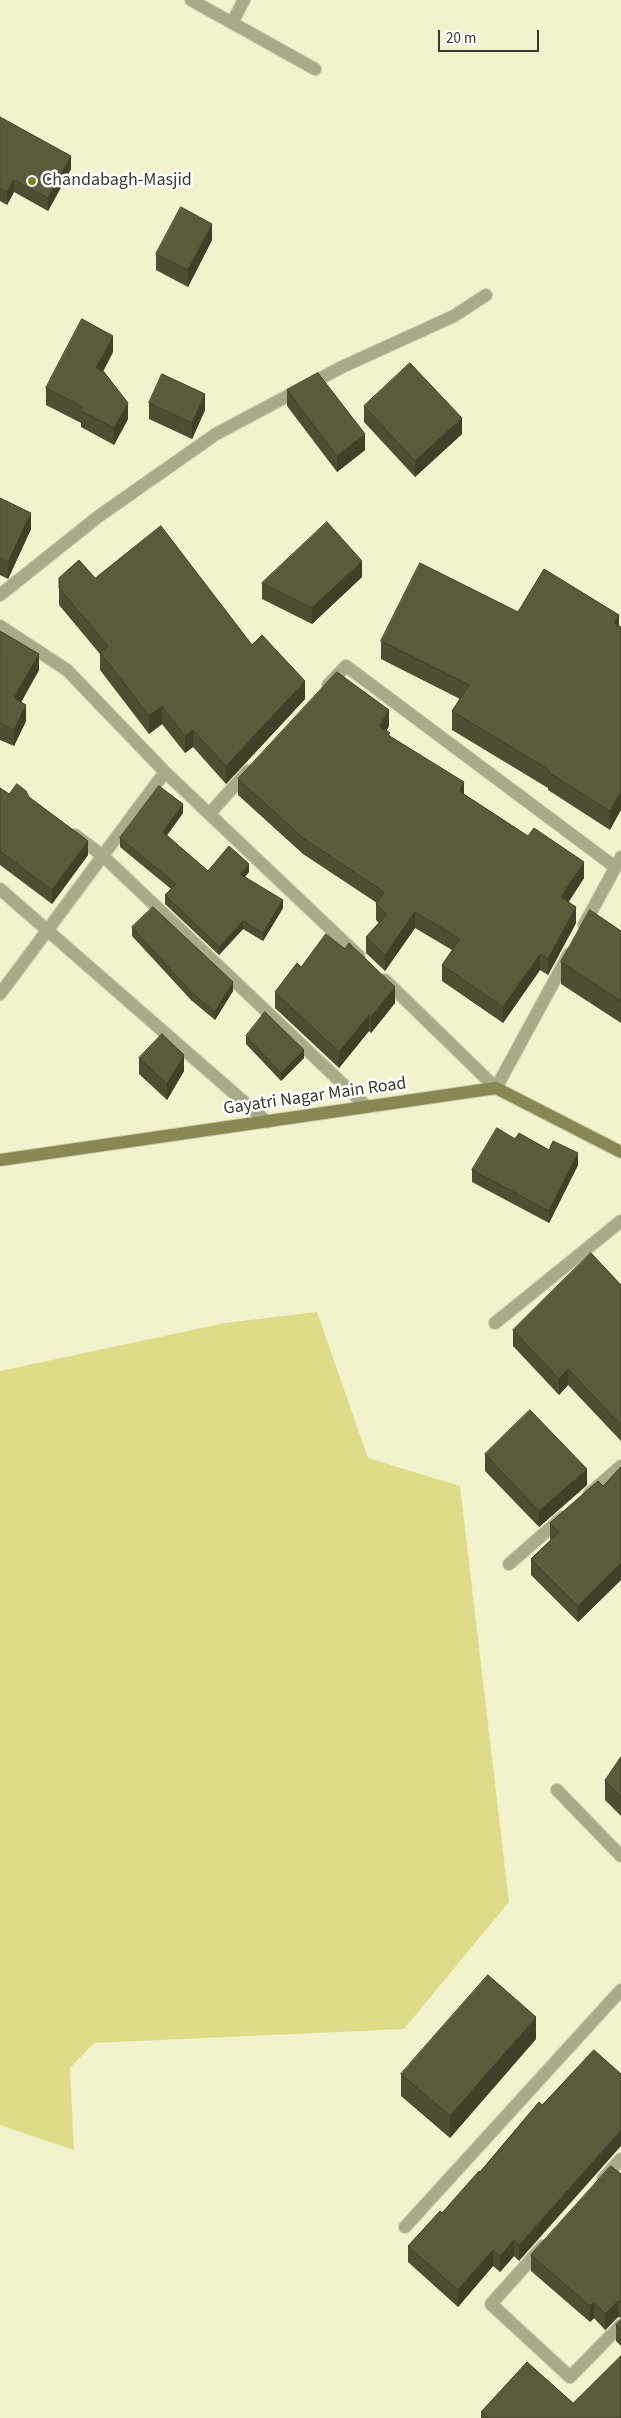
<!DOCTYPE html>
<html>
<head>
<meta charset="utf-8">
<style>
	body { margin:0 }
	#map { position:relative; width:621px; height:2418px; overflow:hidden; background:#f2f3cd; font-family:"Source Sans 3",sans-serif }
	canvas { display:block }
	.scale { position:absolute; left:438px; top:30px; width:101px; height:22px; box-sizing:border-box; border:2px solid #3b3b2c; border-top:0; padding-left:6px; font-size:15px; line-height:18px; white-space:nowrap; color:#3b3b2c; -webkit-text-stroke:4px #fff; paint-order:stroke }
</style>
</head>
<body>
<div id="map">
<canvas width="621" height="2418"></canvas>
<div class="scale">20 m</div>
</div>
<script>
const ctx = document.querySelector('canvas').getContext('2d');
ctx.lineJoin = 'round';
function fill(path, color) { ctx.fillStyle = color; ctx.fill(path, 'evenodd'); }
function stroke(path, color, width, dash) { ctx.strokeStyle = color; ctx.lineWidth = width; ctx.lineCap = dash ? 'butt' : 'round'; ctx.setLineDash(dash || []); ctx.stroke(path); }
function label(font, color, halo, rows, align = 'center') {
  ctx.font = font + ' "Source Sans 3",sans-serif'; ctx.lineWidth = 5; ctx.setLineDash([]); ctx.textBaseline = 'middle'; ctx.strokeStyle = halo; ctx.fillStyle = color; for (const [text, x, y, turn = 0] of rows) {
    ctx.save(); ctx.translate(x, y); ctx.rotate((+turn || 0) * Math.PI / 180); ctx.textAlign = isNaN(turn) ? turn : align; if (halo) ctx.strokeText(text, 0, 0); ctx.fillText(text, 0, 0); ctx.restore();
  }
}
fill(new Path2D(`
	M 317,1312 L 368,1458 L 460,1486 L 509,1902 L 404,2029 L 94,2043 L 70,2068 L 74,2150 L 0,2125 L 0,1371 L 225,1323 Z`), '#dddd89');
const street = new Path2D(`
	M 191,0 L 315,69
	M 232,23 L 244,0
	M 0,595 L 99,516 L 216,434 L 342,367 L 454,316 L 486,295
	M 0,626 L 67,670 L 165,772 L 359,956
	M 328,685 L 346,666 L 615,867
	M 210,813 L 248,771
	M 75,835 L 103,856 L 367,1107
	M 0,889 L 267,1122
	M 584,925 L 621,857
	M 385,980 L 496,1088 L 569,954
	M 0,994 L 165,772
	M 495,1323 L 621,1221
	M 589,1494 L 621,1466
	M 509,1564 L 563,1517
	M 557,1790 L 621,1856
	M 603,2179 L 621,2159
	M 405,2227 L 621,1990
	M 543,2246 L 491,2304 L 570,2377 L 621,2325`);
const secondary = new Path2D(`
	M 0,1160 L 496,1088 L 621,1152`);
stroke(street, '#cdcead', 14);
stroke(secondary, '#cdcead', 14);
stroke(street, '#a9aa87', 12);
stroke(secondary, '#888853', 12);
fill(new Path2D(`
	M 0,117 L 71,169 L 48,211 L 14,192 L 7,205 L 0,201 Z
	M 212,240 L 188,287 L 156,270 L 156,254 Z
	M 113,352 L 103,372 L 128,419 L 114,445 L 81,427 L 81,423 L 46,405 L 46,388 Z
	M 287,390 L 365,450 L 337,472 L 287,406 Z
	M 149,403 L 205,410 L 192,439 L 149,419 Z
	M 364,406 L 462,434 L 415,477 L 364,422 Z
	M 0,498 L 31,529 L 8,579 L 0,575 Z
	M 362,577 L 312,624 L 262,599 L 262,583 Z
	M 59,578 L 95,578 L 252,645 L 305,699 L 226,784 L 193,747 L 185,753 L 162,724 L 149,734 L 100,670 L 100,654 L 59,605 Z
	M 518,612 L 619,615 L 610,830 L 548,790 L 548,788 L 452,730 L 452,711 L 460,699 L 381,659 L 381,641 Z
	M 0,631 L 39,670 L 21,702 L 26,721 L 14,746 L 0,740 Z
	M 389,726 L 387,730 L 390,737 L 464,794 L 584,878 L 568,902 L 576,923 L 548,975 L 540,970 L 503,1023 L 442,981 L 442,965 L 452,950 L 415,928 L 385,971 L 366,953 L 366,937 L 379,923 L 376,920 L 376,904 L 377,903 L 303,854 L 238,795 L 238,779 Z
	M 0,788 L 9,794 L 29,797 L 88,855 L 52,904 L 0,865 Z
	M 183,813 L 166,836 L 208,871 L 249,872 L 245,877 L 283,908 L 263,941 L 243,929 L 219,955 L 165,904 L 165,895 L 171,889 L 120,847 L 120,838 Z
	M 132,927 L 233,991 L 215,1020 L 191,1000 L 132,936 Z
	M 621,931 L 621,1023 L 561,984 L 561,962 Z
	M 301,967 L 395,1003 L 371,1033 L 369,1031 L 339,1068 L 275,1008 L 275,992 Z
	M 246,1036 L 304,1058 L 281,1081 L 246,1044 Z
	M 139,1058 L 184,1071 L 167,1100 L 139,1074 Z
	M 515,1139 L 578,1165 L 549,1223 L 472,1182 L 472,1170 Z
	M 621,1285 L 621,1441 L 568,1385 L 559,1395 L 513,1346 L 513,1330 Z
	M 485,1454 L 587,1485 L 539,1527 L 485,1471 Z
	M 621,1467 L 621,1580 L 578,1622 L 531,1575 L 531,1559 L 551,1540 L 550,1539 L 550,1523 L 603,1486 Z
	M 621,1757 L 621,1816 L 605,1800 L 605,1781 Z
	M 536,2039 L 450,2138 L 401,2096 L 401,2074 Z
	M 539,2102 L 519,2261 L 514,2256 L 500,2272 L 493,2266 L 458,2307 L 408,2262 L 408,2246 L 442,2213 L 480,2172 Z
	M 621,2174 L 621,2318 L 618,2317 L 605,2330 L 594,2318 L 590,2322 L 531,2271 L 531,2255 Z
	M 621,2320 L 621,2346 L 616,2341 L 616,2325 Z
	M 573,2403 L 621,2418 L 481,2418 L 481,2412 Z`), '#4e4e33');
fill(new Path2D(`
	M 71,156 L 71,169 L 48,211 L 48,198 Z
	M 14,180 L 14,192 L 7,205 L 7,192 Z
	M 212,224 L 212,240 L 188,287 L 188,270 Z
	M 113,336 L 113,352 L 96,384 L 96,368 Z
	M 205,394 L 205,410 L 192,439 L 192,423 Z
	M 128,403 L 128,419 L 114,445 L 114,428 Z
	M 462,418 L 462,434 L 415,477 L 415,461 Z
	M 365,434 L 365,450 L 337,472 L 337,456 Z
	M 31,513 L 31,529 L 8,579 L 8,562 Z
	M 362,561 L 362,577 L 312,624 L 312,608 Z
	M 619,615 L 619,633 L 614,623 Z
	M 39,654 L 39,670 L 14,715 L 14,698 Z
	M 305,681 L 305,699 L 226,784 L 226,766 Z
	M 26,705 L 26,721 L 14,746 L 14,730 Z
	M 162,706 L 162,724 L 149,734 L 149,716 Z
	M 389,710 L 389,726 L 379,742 L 379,726 Z
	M 193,730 L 193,747 L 185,753 L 185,736 Z
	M 464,782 L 464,798 L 459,791 Z
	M 621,791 L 621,810 L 610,830 L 610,811 Z
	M 183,804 L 183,813 L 163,841 L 163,832 Z
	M 88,841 L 88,855 L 52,904 L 52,890 Z
	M 584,862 L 584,878 L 561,914 L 561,897 Z
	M 249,864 L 249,872 L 240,882 L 240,874 Z
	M 283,900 L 283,908 L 263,941 L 263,933 Z
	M 576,907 L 576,923 L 548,975 L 548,959 Z
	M 415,912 L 415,928 L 385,971 L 385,955 Z
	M 243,921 L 243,929 L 219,955 L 219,947 Z
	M 540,954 L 540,970 L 503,1023 L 503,1007 Z
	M 233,982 L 233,991 L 215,1020 L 215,1012 Z
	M 395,987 L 395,1003 L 371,1033 L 371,1017 Z
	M 369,1015 L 369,1031 L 339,1068 L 339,1052 Z
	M 304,1050 L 304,1058 L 281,1081 L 281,1073 Z
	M 184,1055 L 184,1071 L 167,1100 L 167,1084 Z
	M 578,1153 L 578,1165 L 549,1223 L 549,1211 Z
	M 568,1369 L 568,1385 L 559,1395 L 559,1379 Z
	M 587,1469 L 587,1485 L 539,1527 L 539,1511 Z
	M 621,1563 L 621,1580 L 578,1622 L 578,1606 Z
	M 536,2017 L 536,2039 L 450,2138 L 450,2116 Z
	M 621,2130 L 621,2146 L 519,2261 L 519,2245 Z
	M 514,2240 L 514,2256 L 500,2272 L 500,2256 Z
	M 493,2250 L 493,2266 L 458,2307 L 458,2290 Z
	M 618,2301 L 618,2317 L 605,2330 L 605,2314 Z
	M 594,2302 L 594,2318 L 590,2322 L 590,2306 Z`), '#404029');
const building = new Path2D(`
	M 0,117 L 71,156 L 48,198 L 14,180 L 7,192 L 0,188 Z
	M 181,207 L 212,224 L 188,270 L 156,254 Z
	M 82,319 L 113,336 L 96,368 L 104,372 L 128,403 L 114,428 L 81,411 L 83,407 L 46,388 Z
	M 410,363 L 462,418 L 415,461 L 364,406 Z
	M 318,373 L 365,434 L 337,456 L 287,390 Z
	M 162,374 L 205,394 L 192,423 L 149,403 Z
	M 0,498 L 31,513 L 8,562 L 0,558 Z
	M 327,522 L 362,561 L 312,608 L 262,583 Z
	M 161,526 L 252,645 L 262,635 L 305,681 L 226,766 L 193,730 L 185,736 L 162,706 L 149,716 L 100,652 L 108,646 L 59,588 L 59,578 L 79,560 L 95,578 Z
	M 420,563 L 518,612 L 544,569 L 619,615 L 614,623 L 621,627 L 621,791 L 610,811 L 548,772 L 549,770 L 452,711 L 469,685 L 381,641 Z
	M 0,631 L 39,654 L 14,698 L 26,705 L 14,730 L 0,723 Z
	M 337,672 L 389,710 L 379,726 L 390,733 L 388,735 L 464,782 L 459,791 L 528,836 L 534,828 L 584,862 L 561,897 L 576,907 L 548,959 L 540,954 L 503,1007 L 442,965 L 460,939 L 415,912 L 385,955 L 366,937 L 387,914 L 376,904 L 384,892 L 303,838 L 238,779 Z
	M 17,784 L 26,791 L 29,797 L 88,841 L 52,890 L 0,851 L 0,788 L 9,794 Z
	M 159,786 L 183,804 L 163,832 L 208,871 L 229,846 L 249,864 L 240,874 L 283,900 L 263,933 L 243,921 L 219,947 L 165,895 L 176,884 L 120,838 Z
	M 153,907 L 233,982 L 215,1012 L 191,992 L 132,927 Z
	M 590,910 L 621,931 L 621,1001 L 561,962 Z
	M 326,934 L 345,949 L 349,943 L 395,987 L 371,1017 L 369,1015 L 339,1052 L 275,992 L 297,963 L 301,967 Z
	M 265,1012 L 304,1050 L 281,1073 L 246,1036 Z
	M 162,1034 L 184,1055 L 167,1084 L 139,1058 Z
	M 497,1128 L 515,1139 L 519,1133 L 549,1150 L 553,1141 L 578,1153 L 549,1211 L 472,1170 Z
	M 591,1253 L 621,1285 L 621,1425 L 568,1369 L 559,1379 L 513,1330 Z
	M 530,1410 L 587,1469 L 539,1511 L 485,1454 Z
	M 621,1467 L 621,1563 L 578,1606 L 531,1559 L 559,1532 L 550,1523 L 598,1481 L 603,1486 Z
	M 621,1757 L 621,1797 L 605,1781 Z
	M 488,1975 L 536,2017 L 450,2116 L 401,2074 Z
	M 594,2050 L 621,2074 L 621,2130 L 519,2245 L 514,2240 L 500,2256 L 493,2250 L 458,2290 L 408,2246 L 440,2211 L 442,2213 L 479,2171 L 480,2172 L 539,2102 L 542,2105 Z
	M 611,2166 L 621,2174 L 621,2302 L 618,2301 L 605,2314 L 594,2302 L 590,2306 L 531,2255 Z
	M 621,2320 L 621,2330 L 616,2325 Z
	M 621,2356 L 621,2418 L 488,2418 L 481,2412 L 527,2362 L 573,2403 Z`);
fill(building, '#5b5b3b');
stroke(building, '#404029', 1);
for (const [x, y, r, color] of [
	[32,181,5,"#807f27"]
]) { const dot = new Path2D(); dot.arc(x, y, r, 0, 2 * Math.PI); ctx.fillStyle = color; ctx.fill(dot); stroke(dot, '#fff', 2); }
label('18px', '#3b3b2c', '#fff', [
	["Chandabagh-Masjid",42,181]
], 'left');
label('18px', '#3b3b2c', '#fff', [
	["Gayatri Nagar Main Road",315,1097,-8]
]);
</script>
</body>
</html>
